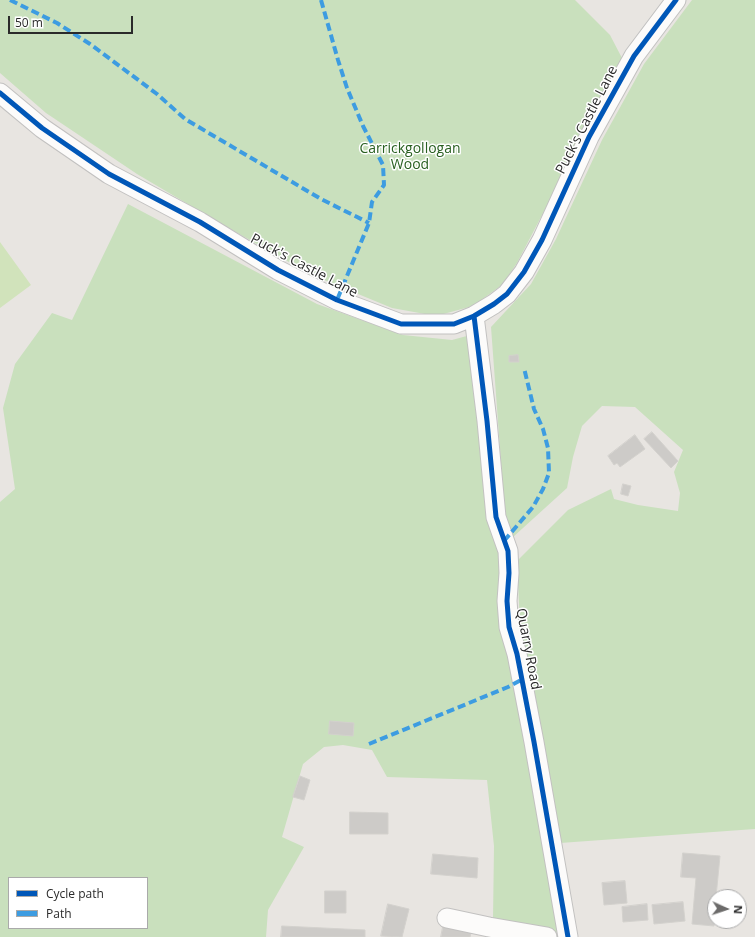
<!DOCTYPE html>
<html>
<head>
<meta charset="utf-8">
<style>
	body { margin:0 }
	#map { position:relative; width:755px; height:937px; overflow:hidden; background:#e8e5e1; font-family:"Open Sans",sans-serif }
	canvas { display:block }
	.legend { position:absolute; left:8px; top:877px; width:140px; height:52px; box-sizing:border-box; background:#fff; border:1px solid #aaa; margin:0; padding:5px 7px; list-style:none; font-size:12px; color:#2a2a2a }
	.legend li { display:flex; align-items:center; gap:8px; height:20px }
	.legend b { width:20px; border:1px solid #aaa }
	.north { position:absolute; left:707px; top:889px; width:40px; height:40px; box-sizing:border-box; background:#fff; border:1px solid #aaa; border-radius:50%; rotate:93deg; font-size:11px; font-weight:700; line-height:16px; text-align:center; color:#2a2a2a }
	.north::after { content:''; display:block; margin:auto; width:14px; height:18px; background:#6c6b6a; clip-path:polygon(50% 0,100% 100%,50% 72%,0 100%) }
	.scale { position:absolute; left:8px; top:16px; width:125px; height:18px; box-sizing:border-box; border:2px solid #2a2a2a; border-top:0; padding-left:5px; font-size:12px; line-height:14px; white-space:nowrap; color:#2a2a2a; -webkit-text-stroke:3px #fff; paint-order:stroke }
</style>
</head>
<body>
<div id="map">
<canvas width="755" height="937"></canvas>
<ul class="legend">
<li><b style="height:5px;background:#0057b8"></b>Cycle path</li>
<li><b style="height:5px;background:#3d9ce1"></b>Path</li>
</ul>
<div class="north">N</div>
<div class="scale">50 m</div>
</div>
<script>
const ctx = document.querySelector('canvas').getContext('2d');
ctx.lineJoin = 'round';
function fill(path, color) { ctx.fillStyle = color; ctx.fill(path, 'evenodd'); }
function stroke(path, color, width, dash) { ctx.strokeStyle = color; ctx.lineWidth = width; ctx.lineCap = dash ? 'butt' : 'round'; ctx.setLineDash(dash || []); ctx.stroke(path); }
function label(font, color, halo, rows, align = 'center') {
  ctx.font = font + ' "Open Sans",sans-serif'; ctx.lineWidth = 3; ctx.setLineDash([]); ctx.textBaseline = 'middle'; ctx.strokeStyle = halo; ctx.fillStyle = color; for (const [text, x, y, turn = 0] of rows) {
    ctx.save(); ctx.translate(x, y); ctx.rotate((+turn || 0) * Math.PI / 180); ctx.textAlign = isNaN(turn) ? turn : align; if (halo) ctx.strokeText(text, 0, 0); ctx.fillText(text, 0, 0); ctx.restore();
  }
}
fill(new Path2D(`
	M 0,0 L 575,0 L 610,35 L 623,60 L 517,263 L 502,285 L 473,306 L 436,316 L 392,308 L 312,275 L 225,226 L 137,174 L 46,113 L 0,73 Z
	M 692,0 L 755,0 L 755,829 L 560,843 L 520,625 L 517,561 L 568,510 L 611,489 L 614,499 L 638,505 L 678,511 L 680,493 L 674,472 L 683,450 L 635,407 L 602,406 L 582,426 L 573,457 L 567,488 L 512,538 L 505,516 L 491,327 L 531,284 L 556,239 L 602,140 L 644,64 Z
	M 128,204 L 317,304 L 403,335 L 452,340 L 474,334 L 495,527 L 563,934 L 493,919 L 494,846 L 487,780 L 387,777 L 372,750 L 343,745 L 324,747 L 303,764 L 282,837 L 304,847 L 268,910 L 266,937 L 0,937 L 0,502 L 15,489 L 3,408 L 15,364 L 52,313 L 72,320 ZM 9,878 L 147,878 L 147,928 L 9,928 Z`), '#c9e0bd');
fill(new Path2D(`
	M 0,242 L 31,285 L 0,308 Z`), '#d1e3bb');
const building = new Path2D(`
	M 518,355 L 519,362 L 509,362 L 509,356 Z
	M 652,432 L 678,461 L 671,468 L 644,439 Z
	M 635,435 L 645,449 L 620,467 L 617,463 L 614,465 L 608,456 Z
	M 623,484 L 631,486 L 628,496 L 621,494 Z
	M 330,721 L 354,723 L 353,736 L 329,734 Z
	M 300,776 L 310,780 L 304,800 L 293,797 Z
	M 350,812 L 388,813 L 388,834 L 350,834 Z
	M 683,853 L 720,856 L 716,897 L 715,897 L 714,926 L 692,924 L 696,878 L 681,877 Z
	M 433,854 L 478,858 L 477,878 L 431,874 Z
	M 625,881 L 627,903 L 604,905 L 602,883 Z
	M 325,891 L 346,891 L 346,913 L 325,913 Z
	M 683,902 L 685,921 L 654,924 L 652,905 Z
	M 388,904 L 409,909 L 402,937 L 381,936 Z
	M 647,904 L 648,920 L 623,922 L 622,907 Z
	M 444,922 L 472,929 L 470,937 L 441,937 Z
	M 282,926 L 365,930 L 365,937 L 281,937 Z`);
fill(building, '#cdcbc8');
stroke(building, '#d3d1cd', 1);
const street = new Path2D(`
	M 0,93 L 42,128 L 109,174 L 200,222 L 278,270 L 337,300 L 401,324 L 454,324 L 474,316 L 494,304 L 507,294 L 524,272 L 542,240 L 589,137 L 634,56 L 676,0
	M 474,316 L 487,421 L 496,517 L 508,551 L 509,573 L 507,601 L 509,627 L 517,654 L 534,742 L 568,937
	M 447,918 L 489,927 L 547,937`);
stroke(street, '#c2c1c0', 21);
stroke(street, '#fcfbfa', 19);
stroke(new Path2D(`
	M 10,0 L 57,23 L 90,44 L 157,94 L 185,119 L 321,199 L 369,223
	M 321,0 L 338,60 L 347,88 L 363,126 L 383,165 L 384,185 L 372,202 L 369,223 L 337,300
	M 504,541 L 533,507 L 543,489 L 549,473 L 548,448 L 543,429 L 534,409 L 524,368
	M 369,744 L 508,687 L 521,680`), '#3d9ce1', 4, [8, 4]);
stroke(new Path2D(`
	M 0,93 L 42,128 L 109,174 L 200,222 L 278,270 L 337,300 L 401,324 L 454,324 L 474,316 L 494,304 L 507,294 L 524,272 L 542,240 L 589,137 L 634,56 L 676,0
	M 474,316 L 487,421 L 496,517 L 508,551 L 509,573 L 507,601 L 509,627 L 517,654 L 534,742 L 568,937`), '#0057b8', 5);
label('14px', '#2a2a2a', '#fff', [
	["Puck's Castle Lane",587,120,-63],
	["Puck's Castle Lane",304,266,28],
	["Quarry Road",528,649,79]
]);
label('14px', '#296021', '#fff', [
	["Carrickgollogan",410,149],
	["Wood",410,165]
]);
</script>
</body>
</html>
